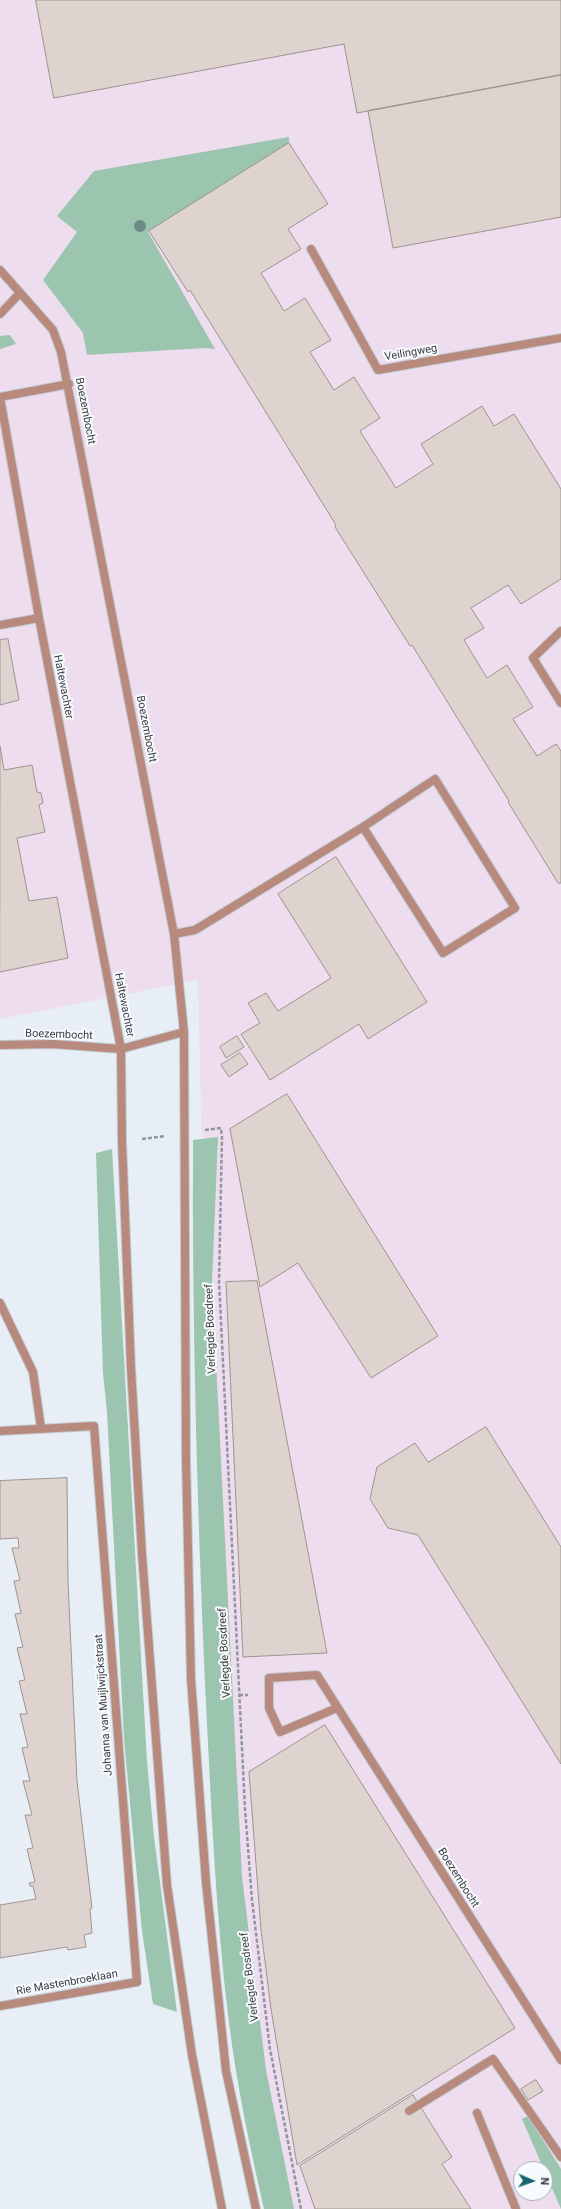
<!DOCTYPE html>
<html>
<head>
<meta charset="utf-8">
<style>
	body { margin:0 }
	#map { position:relative; width:561px; height:2209px; overflow:hidden; background:#e7eef6; font-family:Roboto,sans-serif }
	canvas { display:block }
	.north { position:absolute; left:513px; top:2161px; width:40px; height:40px; box-sizing:border-box; background:#f8fbfe; border:1px solid #acafb2; border-radius:50%; rotate:92deg; font-size:11px; font-weight:700; line-height:16px; text-align:center; color:#3a3d40 }
	.north::after { content:''; display:block; margin:auto; width:14px; height:18px; background:#1a6371; clip-path:polygon(50% 0,100% 100%,50% 72%,0 100%) }
</style>
</head>
<body>
<div id="map">
<canvas width="561" height="2209"></canvas>
<div class="north">N</div>
</div>
<script>
const ctx = document.querySelector('canvas').getContext('2d');
ctx.lineJoin = 'round';
function fill(path, color) { ctx.fillStyle = color; ctx.fill(path, 'evenodd'); }
function stroke(path, color, width, dash) { ctx.strokeStyle = color; ctx.lineWidth = width; ctx.lineCap = dash ? 'butt' : 'round'; ctx.setLineDash(dash || []); ctx.stroke(path); }
function label(font, color, halo, rows, align = 'center') {
  ctx.font = font + ' Roboto,sans-serif'; ctx.lineWidth = 4; ctx.setLineDash([]); ctx.textBaseline = 'middle'; ctx.strokeStyle = halo; ctx.fillStyle = color; for (const [text, x, y, turn = 0] of rows) {
    ctx.save(); ctx.translate(x, y); ctx.rotate((+turn || 0) * Math.PI / 180); ctx.textAlign = isNaN(turn) ? turn : align; if (halo) ctx.strokeText(text, 0, 0); ctx.fillText(text, 0, 0); ctx.restore();
  }
}
fill(new Path2D(`
	M 0,0 L 561,0 L 561,2209 L 275,2209 L 213,1639 L 198,980 L 0,1019 ZM 521,2169 L 545,2169 L 545,2193 L 521,2193 Z`), '#edddef');
fill(new Path2D(`
	M 289,137 L 289,143 L 148,232 L 215,349 L 205,348 L 87,355 L 83,333 L 43,280 L 77,232 L 57,216 L 94,171 Z
	M 10,335 L 16,344 L 0,349 L 0,336 Z
	M 218,1137 L 212,1283 L 242,1877 L 266,2070 L 294,2209 L 264,2209 C 250,2148 237,2086 229,2023 C 215,1911 211,1798 205,1684 C 197,1503 192,1321 193,1140 Z
	M 112,1149 L 147,1761 L 154,1837 L 177,2012 L 153,2004 L 142,1931 L 124,1739 L 107,1412 L 103,1373 L 96,1153 Z
	M 528,2116 L 561,2169 L 561,2209 L 522,2119 Z`), '#9cc5b0');
const building = new Path2D(`
	M 36,0 L 561,0 L 561,75 L 357,113 L 344,44 L 54,98 Z
	M 561,75 L 561,217 L 393,248 L 368,111 Z
	M 289,143 L 328,204 L 288,229 L 301,249 L 261,273 L 284,311 L 305,298 L 331,340 L 310,352 L 334,390 L 354,377 L 367,398 L 380,418 L 360,431 L 396,488 L 433,464 L 421,444 L 482,406 L 494,426 L 514,414 L 561,489 L 561,579 L 521,604 L 508,585 L 471,608 L 484,628 L 464,640 L 487,678 L 507,665 L 533,707 L 513,719 L 537,756 L 556,744 L 561,751 L 561,883 L 558,883 L 508,802 L 509,801 L 412,645 L 410,646 L 335,527 L 336,525 L 190,290 L 188,292 L 149,231 Z
	M 8,639 L 19,700 L 0,705 L 0,640 Z
	M 0,746 L 4,770 L 32,765 L 37,792 L 41,793 L 43,803 L 39,805 L 45,832 L 17,838 L 29,901 L 57,897 L 68,958 L 0,972 Z
	M 336,857 L 427,1002 L 368,1039 L 359,1024 L 270,1080 L 241,1034 L 260,1023 L 248,1003 L 266,993 L 278,1011 L 331,978 L 278,894 Z
	M 237,1036 L 244,1047 L 226,1058 L 220,1047 Z
	M 240,1053 L 248,1064 L 229,1077 L 221,1065 Z
	M 287,1094 L 438,1336 L 371,1378 L 298,1263 L 260,1287 L 230,1129 Z
	M 257,1281 L 327,1653 L 243,1657 L 226,1282 Z
	M 486,1427 L 561,1547 L 561,1764 L 418,1535 L 388,1528 L 370,1499 L 377,1467 L 415,1443 L 428,1462 Z
	M 67,1478 L 68,1582 L 77,1781 L 92,1908 L 90,1909 L 92,1933 L 84,1935 L 86,1947 L 68,1950 L 67,1947 L 0,1958 L 0,1905 L 36,1899 L 33,1886 L 30,1886 L 29,1883 L 35,1882 L 27,1849 L 33,1848 L 25,1815 L 32,1815 L 23,1781 L 30,1781 L 22,1748 L 28,1747 L 20,1714 L 27,1714 L 19,1681 L 25,1680 L 17,1648 L 23,1647 L 15,1614 L 21,1613 L 14,1581 L 20,1580 L 12,1548 L 19,1548 L 18,1538 L 0,1539 L 0,1481 Z
	M 325,1725 L 515,2028 L 297,2165 L 271,2009 L 261,1930 L 249,1772 Z
	M 536,2080 L 543,2091 L 528,2100 L 521,2089 Z
	M 413,2095 L 452,2157 L 442,2164 L 471,2209 L 315,2209 L 300,2166 Z`);
fill(building, '#ded3ce');
stroke(building, '#9e948f', 1);
const service = new Path2D(`
	M 0,314 L 20,293
	M 174,934 L 195,930 L 363,827 L 435,779 L 515,908 L 443,953 L 363,827
	M 409,2111 L 493,2059 L 561,2157
	M 477,2113 L 516,2209`);
const minor = new Path2D(`
	M 311,249 L 378,370 L 561,338
	M 0,270 L 53,330 L 61,352 L 174,934 L 184,1032 L 121,1049 L 52,1044 L 0,1045
	M 69,384 L 0,397 L 39,618 L 121,1049 L 122,1141 L 131,1368 L 142,1554 L 167,1885 L 192,2055 L 222,2209
	M 0,625 L 39,618
	M 561,631 L 533,658 L 561,703
	M 184,1032 L 186,1459 L 191,1679 L 206,1882 L 226,2071 L 256,2209
	M 0,1303 L 33,1372 L 41,1428
	M 0,1431 L 94,1426 L 137,1982 L 0,2006
	M 337,1708 L 280,1732 L 269,1708 L 269,1678 L 317,1675 L 561,2060`);
stroke(service, '#c4cbd2', 10);
stroke(minor, '#c4cbd2', 10);
stroke(new Path2D(`
	M 205,1130 L 221,1128 L 222,1137 L 219,1281 L 245,1809 L 252,1900 L 270,2049 L 301,2209
	M 142,1139 L 165,1136
	M 239,1695 L 248,1695`), '#91969b', 2.5, [4, 2]);
stroke(service, '#b88a7d', 8);
stroke(minor, '#b88a7d', 8);
ctx.fillStyle = '#6c8b84';
for (const [x, y] of [
	[140,226]
]) { ctx.beginPath(); ctx.arc(x, y, 6, 0, 2 * Math.PI); ctx.fill(); }
label('11px', '#3a3d40', '#f8fbfe', [
	["Veilingweg",411,353,-10],
	["Boezembocht",85,411,79],
	["Haltewachter",63,687,79],
	["Boezembocht",146,729,79],
	["Haltewachter",124,1005,79],
	["Boezembocht",59,1035,2],
	["Verlegde Bosdreef",211,1329,-92],
	["Verlegde Bosdreef",225,1653,-93],
	["Johanna van Muijlwijckstraat",104,1705,-94],
	["Boezembocht",458,1878,58],
	["Verlegde Bosdreef",250,1977,-97],
	["Rie Mastenbroeklaan",67,1983,-10]
]);
</script>
</body>
</html>
